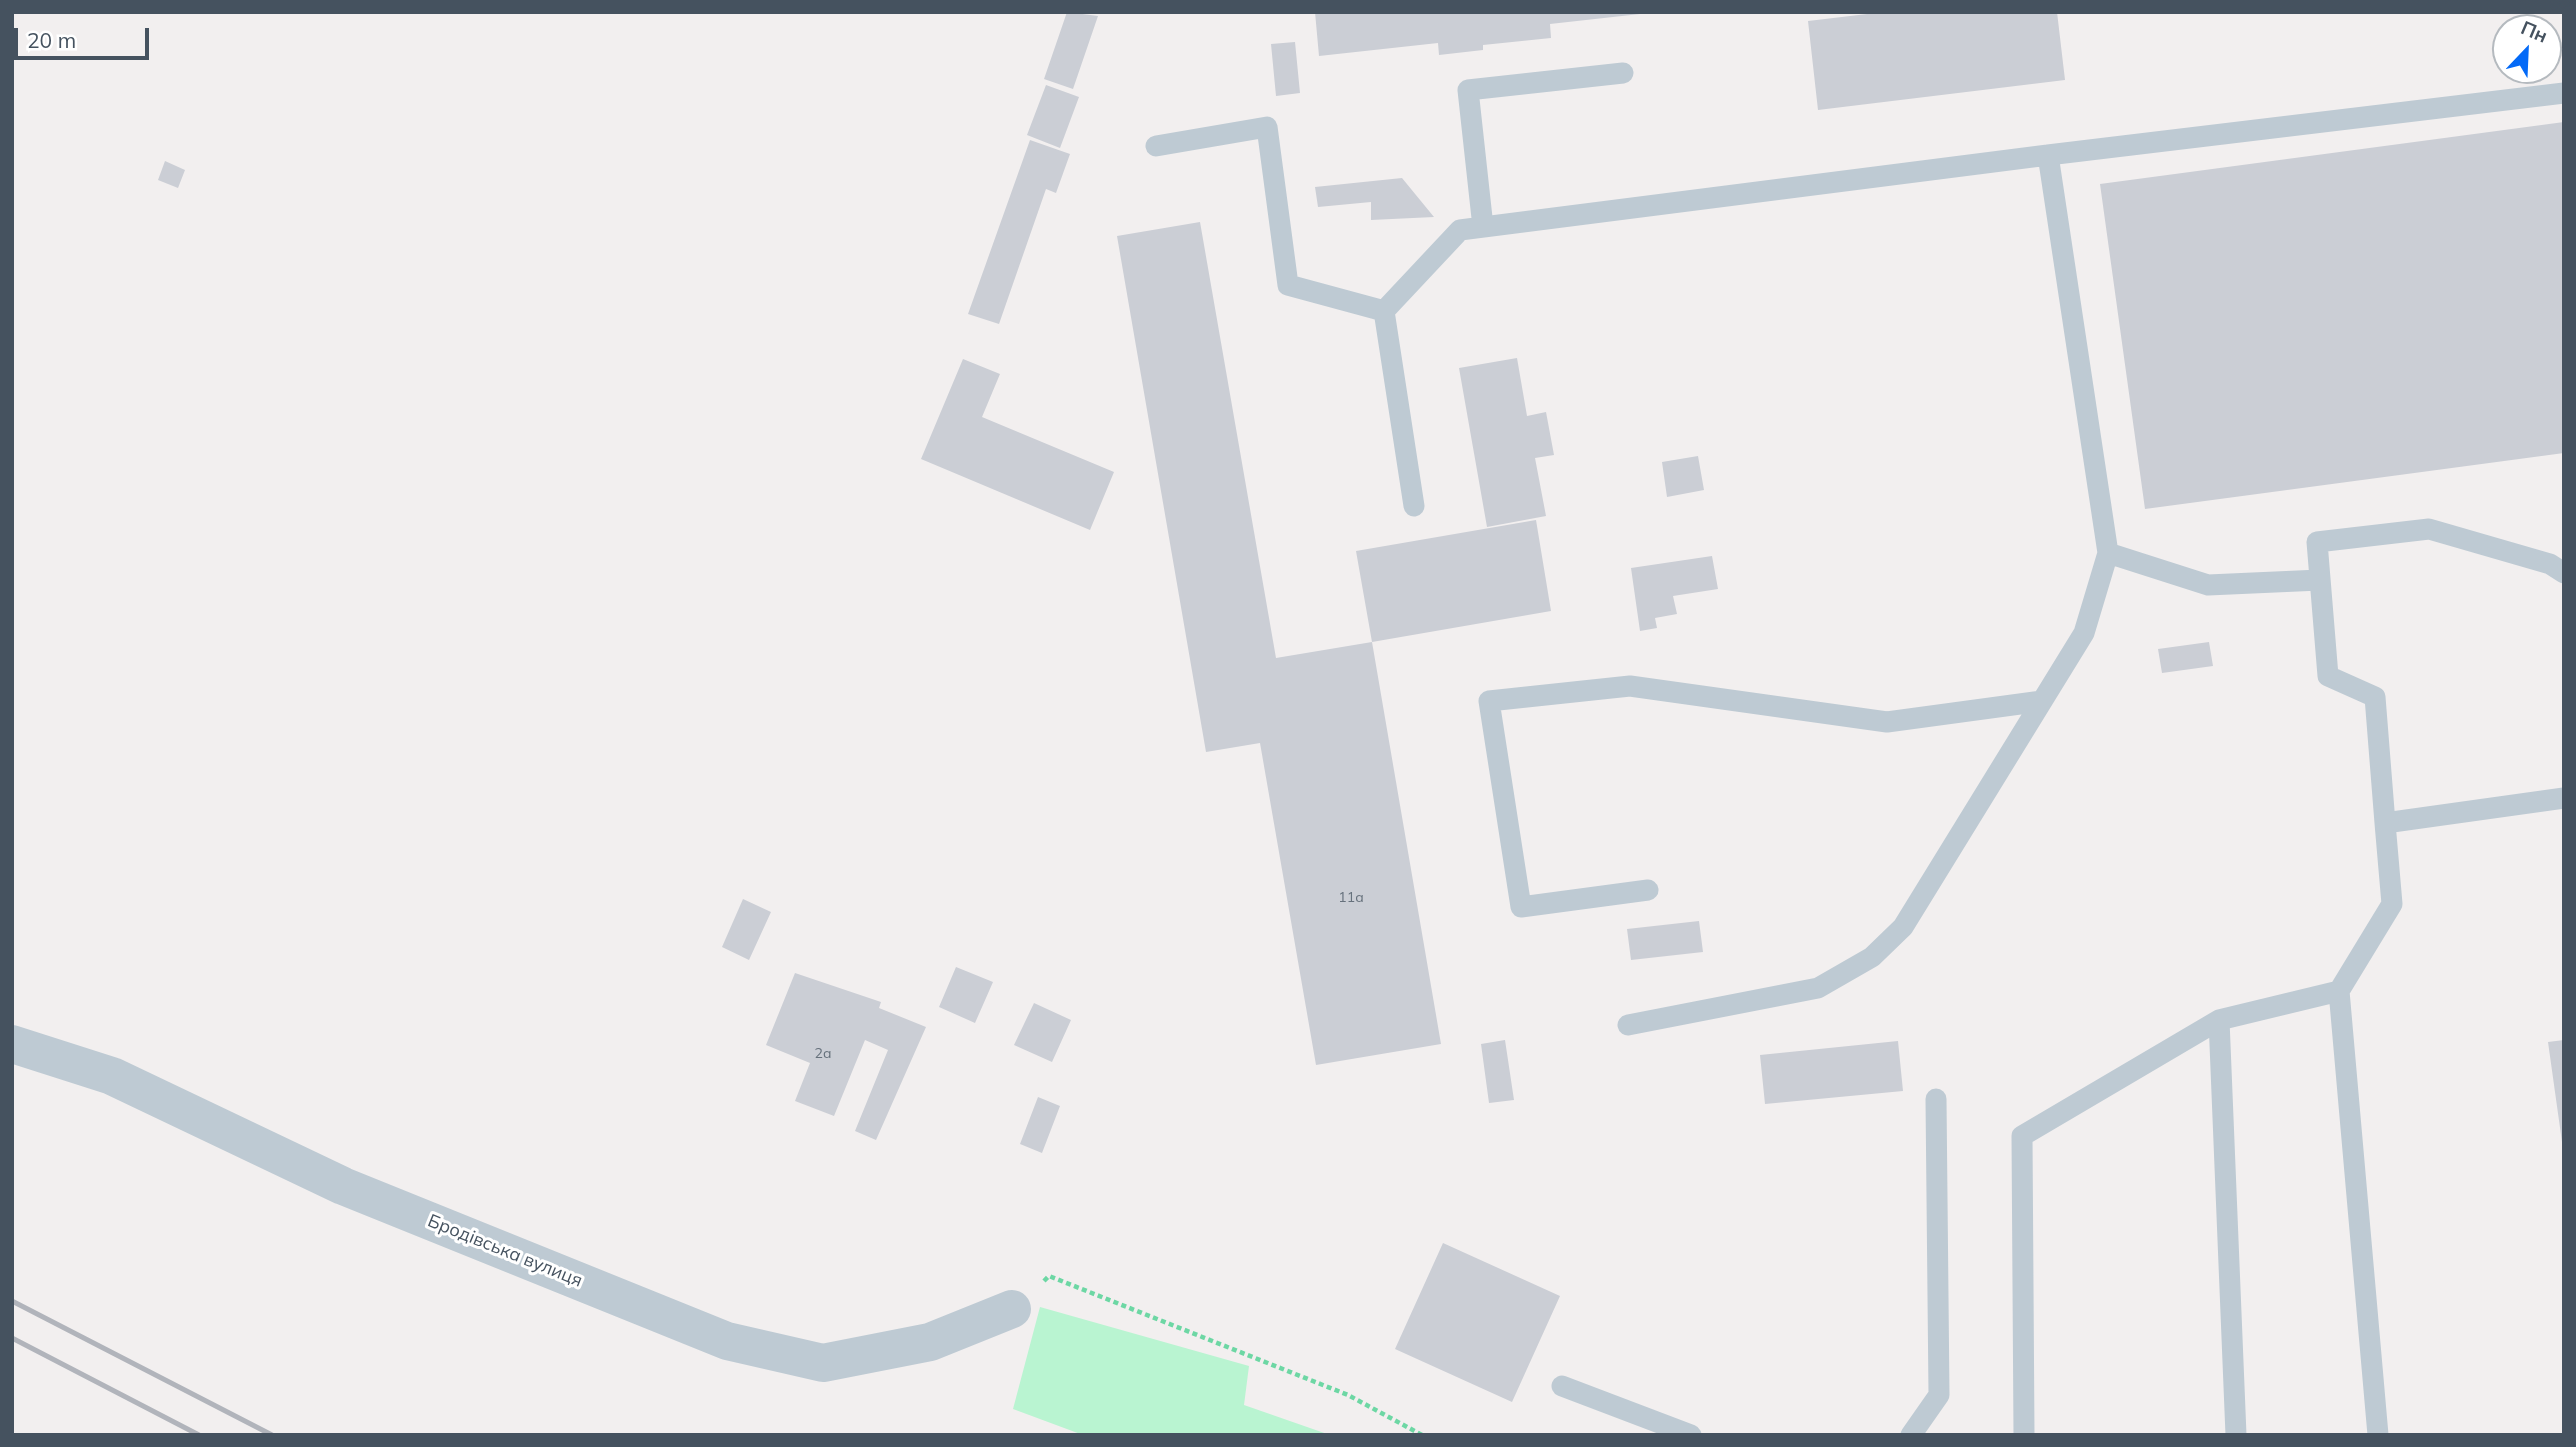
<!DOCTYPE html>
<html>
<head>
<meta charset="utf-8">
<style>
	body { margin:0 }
	#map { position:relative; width:2576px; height:1447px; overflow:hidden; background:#f2efef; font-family:Mulish,sans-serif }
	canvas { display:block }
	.frame { position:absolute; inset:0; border:14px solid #45525f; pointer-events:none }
	.north { position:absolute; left:2492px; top:14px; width:70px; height:70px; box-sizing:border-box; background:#fff; border:2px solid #b5babf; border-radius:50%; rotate:23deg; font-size:19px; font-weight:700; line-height:28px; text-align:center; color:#45525f }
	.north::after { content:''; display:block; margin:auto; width:24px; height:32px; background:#046af7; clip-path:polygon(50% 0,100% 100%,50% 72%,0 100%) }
	.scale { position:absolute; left:14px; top:28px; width:135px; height:32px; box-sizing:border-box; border:4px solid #45525f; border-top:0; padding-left:9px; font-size:21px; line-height:24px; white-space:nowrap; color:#45525f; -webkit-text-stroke:5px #fff; paint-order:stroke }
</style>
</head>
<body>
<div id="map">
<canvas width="2576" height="1447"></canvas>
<div class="frame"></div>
<div class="north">Пн</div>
<div class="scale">20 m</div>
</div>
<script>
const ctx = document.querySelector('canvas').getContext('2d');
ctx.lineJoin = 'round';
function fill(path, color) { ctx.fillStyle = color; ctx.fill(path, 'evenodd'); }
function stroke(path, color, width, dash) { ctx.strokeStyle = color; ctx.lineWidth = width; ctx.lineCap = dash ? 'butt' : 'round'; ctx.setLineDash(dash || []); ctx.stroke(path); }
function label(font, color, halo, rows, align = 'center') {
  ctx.font = font + ' Mulish,sans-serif'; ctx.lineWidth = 6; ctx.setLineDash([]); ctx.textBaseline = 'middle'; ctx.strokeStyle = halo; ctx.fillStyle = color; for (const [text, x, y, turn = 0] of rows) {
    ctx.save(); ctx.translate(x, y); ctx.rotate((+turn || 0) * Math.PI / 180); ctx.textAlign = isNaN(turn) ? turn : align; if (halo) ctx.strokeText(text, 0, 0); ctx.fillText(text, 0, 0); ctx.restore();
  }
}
fill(new Path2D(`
	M 1040,1307 L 1249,1366 L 1244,1405 L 1330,1435 L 1083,1435 L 1013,1409 Z`), '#b9f4d1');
fill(new Path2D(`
	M 1067,12 L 1098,16 L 1073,89 L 1044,79 Z
	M 1315,12 L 1640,12 L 1640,14 L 1550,24 L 1551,38 L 1483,45 L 1483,50 L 1439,55 L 1438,43 L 1319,56 Z
	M 1884,12 L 2057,12 L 2065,80 L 1818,110 L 1808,21 Z
	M 1295,42 L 1300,93 L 1276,96 L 1271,44 Z
	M 1046,85 L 1079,97 L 1060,148 L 1027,135 Z
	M 2564,122 L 2564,453 L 2145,509 L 2100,184 Z
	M 1030,140 L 1070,154 L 1056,193 L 1046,189 L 999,324 L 968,314 Z
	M 165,161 L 185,170 L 178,188 L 158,180 Z
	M 1402,178 L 1434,217 L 1371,220 L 1371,202 L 1318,207 L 1315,187 Z
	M 1200,222 L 1276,658 L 1372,642 L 1441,1044 L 1316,1065 L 1260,743 L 1206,752 L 1117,236 Z
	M 1517,358 L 1527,416 L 1546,412 L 1554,455 L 1535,458 L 1546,516 L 1487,527 L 1459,368 Z
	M 963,359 L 1000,374 L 982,417 L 1114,472 L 1090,530 L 921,459 Z
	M 1698,456 L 1704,490 L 1667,497 L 1662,462 Z
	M 1536,520 L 1551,611 L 1372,642 L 1356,551 Z
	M 1712,556 L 1718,589 L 1673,596 L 1677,614 L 1655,618 L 1657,628 L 1640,631 L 1631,568 Z
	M 2209,642 L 2213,666 L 2162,673 L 2158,649 Z
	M 743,899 L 771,912 L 749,960 L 722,947 Z
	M 1699,921 L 1703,952 L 1631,960 L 1627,929 Z
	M 956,967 L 993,982 L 975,1023 L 939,1007 Z
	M 795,973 L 881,1002 L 879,1008 L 926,1027 L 876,1140 L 855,1131 L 888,1050 L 865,1040 L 834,1116 L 795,1101 L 810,1063 L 766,1045 Z
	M 1034,1003 L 1071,1020 L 1052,1062 L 1014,1045 Z
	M 1505,1040 L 1514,1100 L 1489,1103 L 1481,1044 Z
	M 2564,1040 L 2564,1142 L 2562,1142 L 2548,1042 Z
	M 1898,1041 L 1903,1091 L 1765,1104 L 1760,1055 Z
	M 1038,1097 L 1060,1106 L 1042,1153 L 1020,1144 Z
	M 1443,1243 L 1560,1296 L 1512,1402 L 1395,1349 Z`), '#cbced5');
stroke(new Path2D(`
	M 1044,1281 L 1049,1276 L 1348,1395 L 1422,1435`), '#6dd7a4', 4.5, [5, 3.5]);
stroke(new Path2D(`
	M 1156,146 L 1267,127 L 1288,285 L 1384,311
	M 1483,227 L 1468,90 L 1623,73
	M 1414,506 L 1384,311 L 1460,230 L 2048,155 L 2564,93
	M 2108,553 L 2208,585 L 2320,580
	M 2385,823 L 2375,697 L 2328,676 L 2317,542 L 2429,529 L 2550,564 L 2564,573
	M 1648,890 L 1521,907 L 1489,701 L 1630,686 L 1887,722 L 2042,701
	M 2339,991 L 2378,1435
	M 2219,1020 L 2236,1435
	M 1628,1025 L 1818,988 L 1872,957 L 1903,927 L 2084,633 L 2108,553 L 2048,155
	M 1562,1386 L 1691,1435
	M 1911,1435 L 1939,1395 L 1936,1099
	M 2024,1435 L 2022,1136 L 2219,1020 L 2339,991 L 2392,904 L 2385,823 L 2564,798`), '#becad3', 21);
stroke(new Path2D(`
	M 12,1044 L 112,1076 L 343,1186 L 727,1341 L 823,1363 L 930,1342 L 1012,1309`), '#becad3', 38);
stroke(new Path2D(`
	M 12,1301 L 272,1435
	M 12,1338 L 199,1435`), '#b1b4bb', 5);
label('14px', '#66717c', null, [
	["11а",1351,898],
	["2а",823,1054]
]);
label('18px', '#45525f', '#fff', [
	["Бродівська вулиця",505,1251,22]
]);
</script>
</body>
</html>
